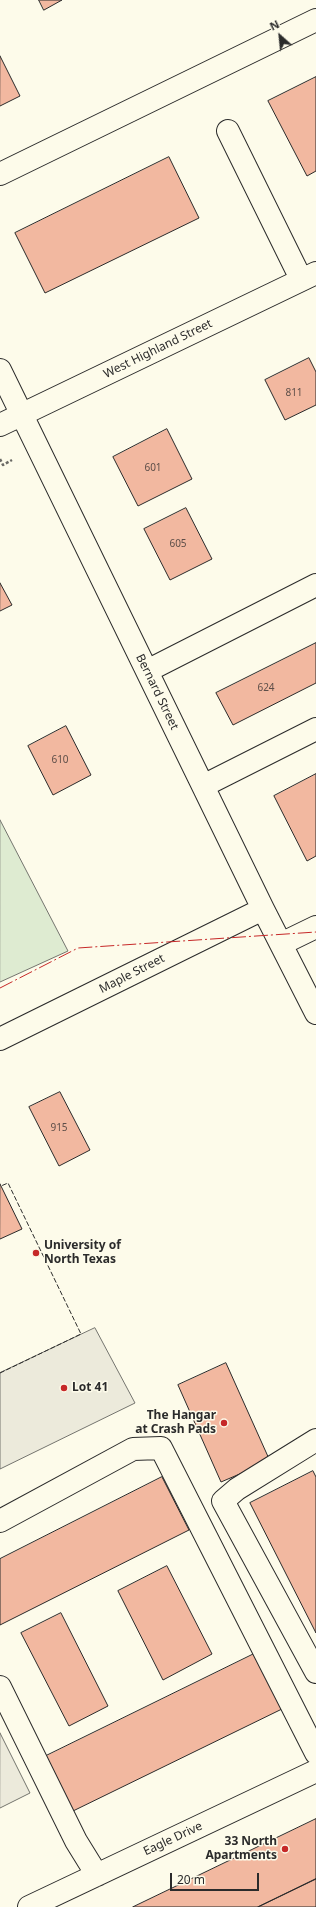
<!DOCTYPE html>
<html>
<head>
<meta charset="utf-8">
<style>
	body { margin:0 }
	#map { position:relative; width:316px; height:1907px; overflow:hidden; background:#fdfbea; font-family:"Noto Sans",sans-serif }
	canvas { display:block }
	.north { position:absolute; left:260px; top:16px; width:40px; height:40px; -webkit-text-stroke:3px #fdfbea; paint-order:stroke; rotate:333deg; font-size:11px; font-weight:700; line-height:16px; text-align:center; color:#2b2b2b }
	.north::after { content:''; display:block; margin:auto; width:14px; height:18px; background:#2b2b2b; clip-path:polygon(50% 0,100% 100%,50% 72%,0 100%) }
	.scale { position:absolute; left:170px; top:1873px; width:89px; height:18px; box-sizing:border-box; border:2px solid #2b2b2b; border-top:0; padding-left:5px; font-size:12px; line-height:14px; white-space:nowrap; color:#2b2b2b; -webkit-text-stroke:3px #fdfbea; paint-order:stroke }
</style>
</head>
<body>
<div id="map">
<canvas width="316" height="1907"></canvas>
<div class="north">N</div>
<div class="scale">20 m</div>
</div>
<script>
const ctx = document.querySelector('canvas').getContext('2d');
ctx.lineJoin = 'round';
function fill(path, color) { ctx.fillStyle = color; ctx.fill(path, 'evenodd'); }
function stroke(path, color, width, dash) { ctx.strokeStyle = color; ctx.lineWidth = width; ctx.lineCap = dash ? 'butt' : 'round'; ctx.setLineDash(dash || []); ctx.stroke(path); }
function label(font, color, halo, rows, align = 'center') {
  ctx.font = font + ' "Noto Sans",sans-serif'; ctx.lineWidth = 3; ctx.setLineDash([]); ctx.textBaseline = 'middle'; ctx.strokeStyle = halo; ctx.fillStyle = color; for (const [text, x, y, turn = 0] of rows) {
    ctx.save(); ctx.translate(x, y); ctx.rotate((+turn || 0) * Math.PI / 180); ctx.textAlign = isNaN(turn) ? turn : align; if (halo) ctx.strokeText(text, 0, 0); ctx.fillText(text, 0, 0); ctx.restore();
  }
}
const green = new Path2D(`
	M 0,820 L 68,951 L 0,982 Z`);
fill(green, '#deebd1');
stroke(green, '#74746e', 1);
const parking = new Path2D(`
	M 95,1328 L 135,1403 L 0,1469 L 0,1373 Z
	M 0,1733 L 30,1793 L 0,1808 Z`);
fill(parking, '#eceadb');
stroke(parking, '#74746e', 1);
const building = new Path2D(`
	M 39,0 L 62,0 L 44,10 Z
	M 0,56 L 20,96 L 0,106 Z
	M 316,77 L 316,171 L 307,176 L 268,101 Z
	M 169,157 L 199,218 L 45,293 L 15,233 Z
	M 309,358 L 316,372 L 316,405 L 285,420 L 265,380 Z
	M 167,429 L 192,479 L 138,506 L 113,457 Z
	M 186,508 L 212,559 L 170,580 L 144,529 Z
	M 0,583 L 12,605 L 0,611 Z
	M 316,643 L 316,683 L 233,725 L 216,693 Z
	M 66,726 L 91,775 L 53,795 L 28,746 Z
	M 316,774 L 316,856 L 307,861 L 274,796 Z
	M 60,1092 L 90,1150 L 59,1166 L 29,1107 Z
	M 0,1184 L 22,1229 L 0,1239 Z
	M 226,1363 L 270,1461 L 221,1482 L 178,1385 Z
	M 313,1471 L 316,1477 L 316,1633 L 250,1503 Z
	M 162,1477 L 189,1530 L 0,1625 L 0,1559 Z
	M 167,1566 L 212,1654 L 163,1680 L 118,1591 Z
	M 61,1613 L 108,1706 L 69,1726 L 21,1633 Z
	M 256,1653 L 284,1708 L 73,1811 L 46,1756 Z
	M 316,1819 L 316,1879 L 258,1907 L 133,1907 Z
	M 316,1879 L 316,1907 L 258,1907 Z`);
fill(building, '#f2b8a0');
stroke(building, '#2b2b2b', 1);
const minor = new Path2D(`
	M 228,131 L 301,279
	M 0,174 L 316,20
	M 0,370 L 263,909 L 316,1013
	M 0,425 L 316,273
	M 147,671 L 316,585
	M 203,786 L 316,729
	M 281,944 L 316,927
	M 0,1039 L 263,909
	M 316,1440 L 237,1489 L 223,1501 L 316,1672
	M 0,1521 L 133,1449 L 161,1448 L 316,1753
	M 0,1687 L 76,1841 L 97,1875
	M 29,1907 L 316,1771`);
stroke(minor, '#2b2b2b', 24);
stroke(new Path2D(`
	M 0,459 L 3,465 L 12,460`), '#6a6964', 2.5, [3, 2]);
stroke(minor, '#fdfbea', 22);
stroke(new Path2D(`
	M 0,1373 L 81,1334 L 8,1183 L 1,1186`), '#2b2b2b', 1, [5, 2]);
stroke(new Path2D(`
	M 0,988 L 78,948 L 316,932`), '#c62828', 1, [14, 3, 2, 3]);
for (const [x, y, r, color] of [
	[36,1253,4,"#c62828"],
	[64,1388,4,"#c62828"],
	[224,1423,4,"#c62828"],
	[285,1849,4,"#c62828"]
]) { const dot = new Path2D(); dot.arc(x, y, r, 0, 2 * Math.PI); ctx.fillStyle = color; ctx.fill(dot); stroke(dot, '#fdfbea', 1.5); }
label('10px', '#5d4e48', null, [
	["811",294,393],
	["601",153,468],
	["605",178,544],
	["624",266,688],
	["610",60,760],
	["915",59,1128]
]);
label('12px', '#2b2b2b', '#fdfbea', [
	["West Highland Street",158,349,-26],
	["Bernard Street",157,692,64],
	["Maple Street",132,974,-27],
	["Eagle Drive",173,1839,-25]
]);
label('bold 12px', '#2b2b2b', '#fdfbea', [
	["University of",44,1246],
	["North Texas",44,1260],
	["Lot 41",72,1388],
	["The Hangar",216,1416,"right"],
	["at Crash Pads",216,1430,"right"],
	["33 North",277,1842,"right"],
	["Apartments",277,1856,"right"]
], 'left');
</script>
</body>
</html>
